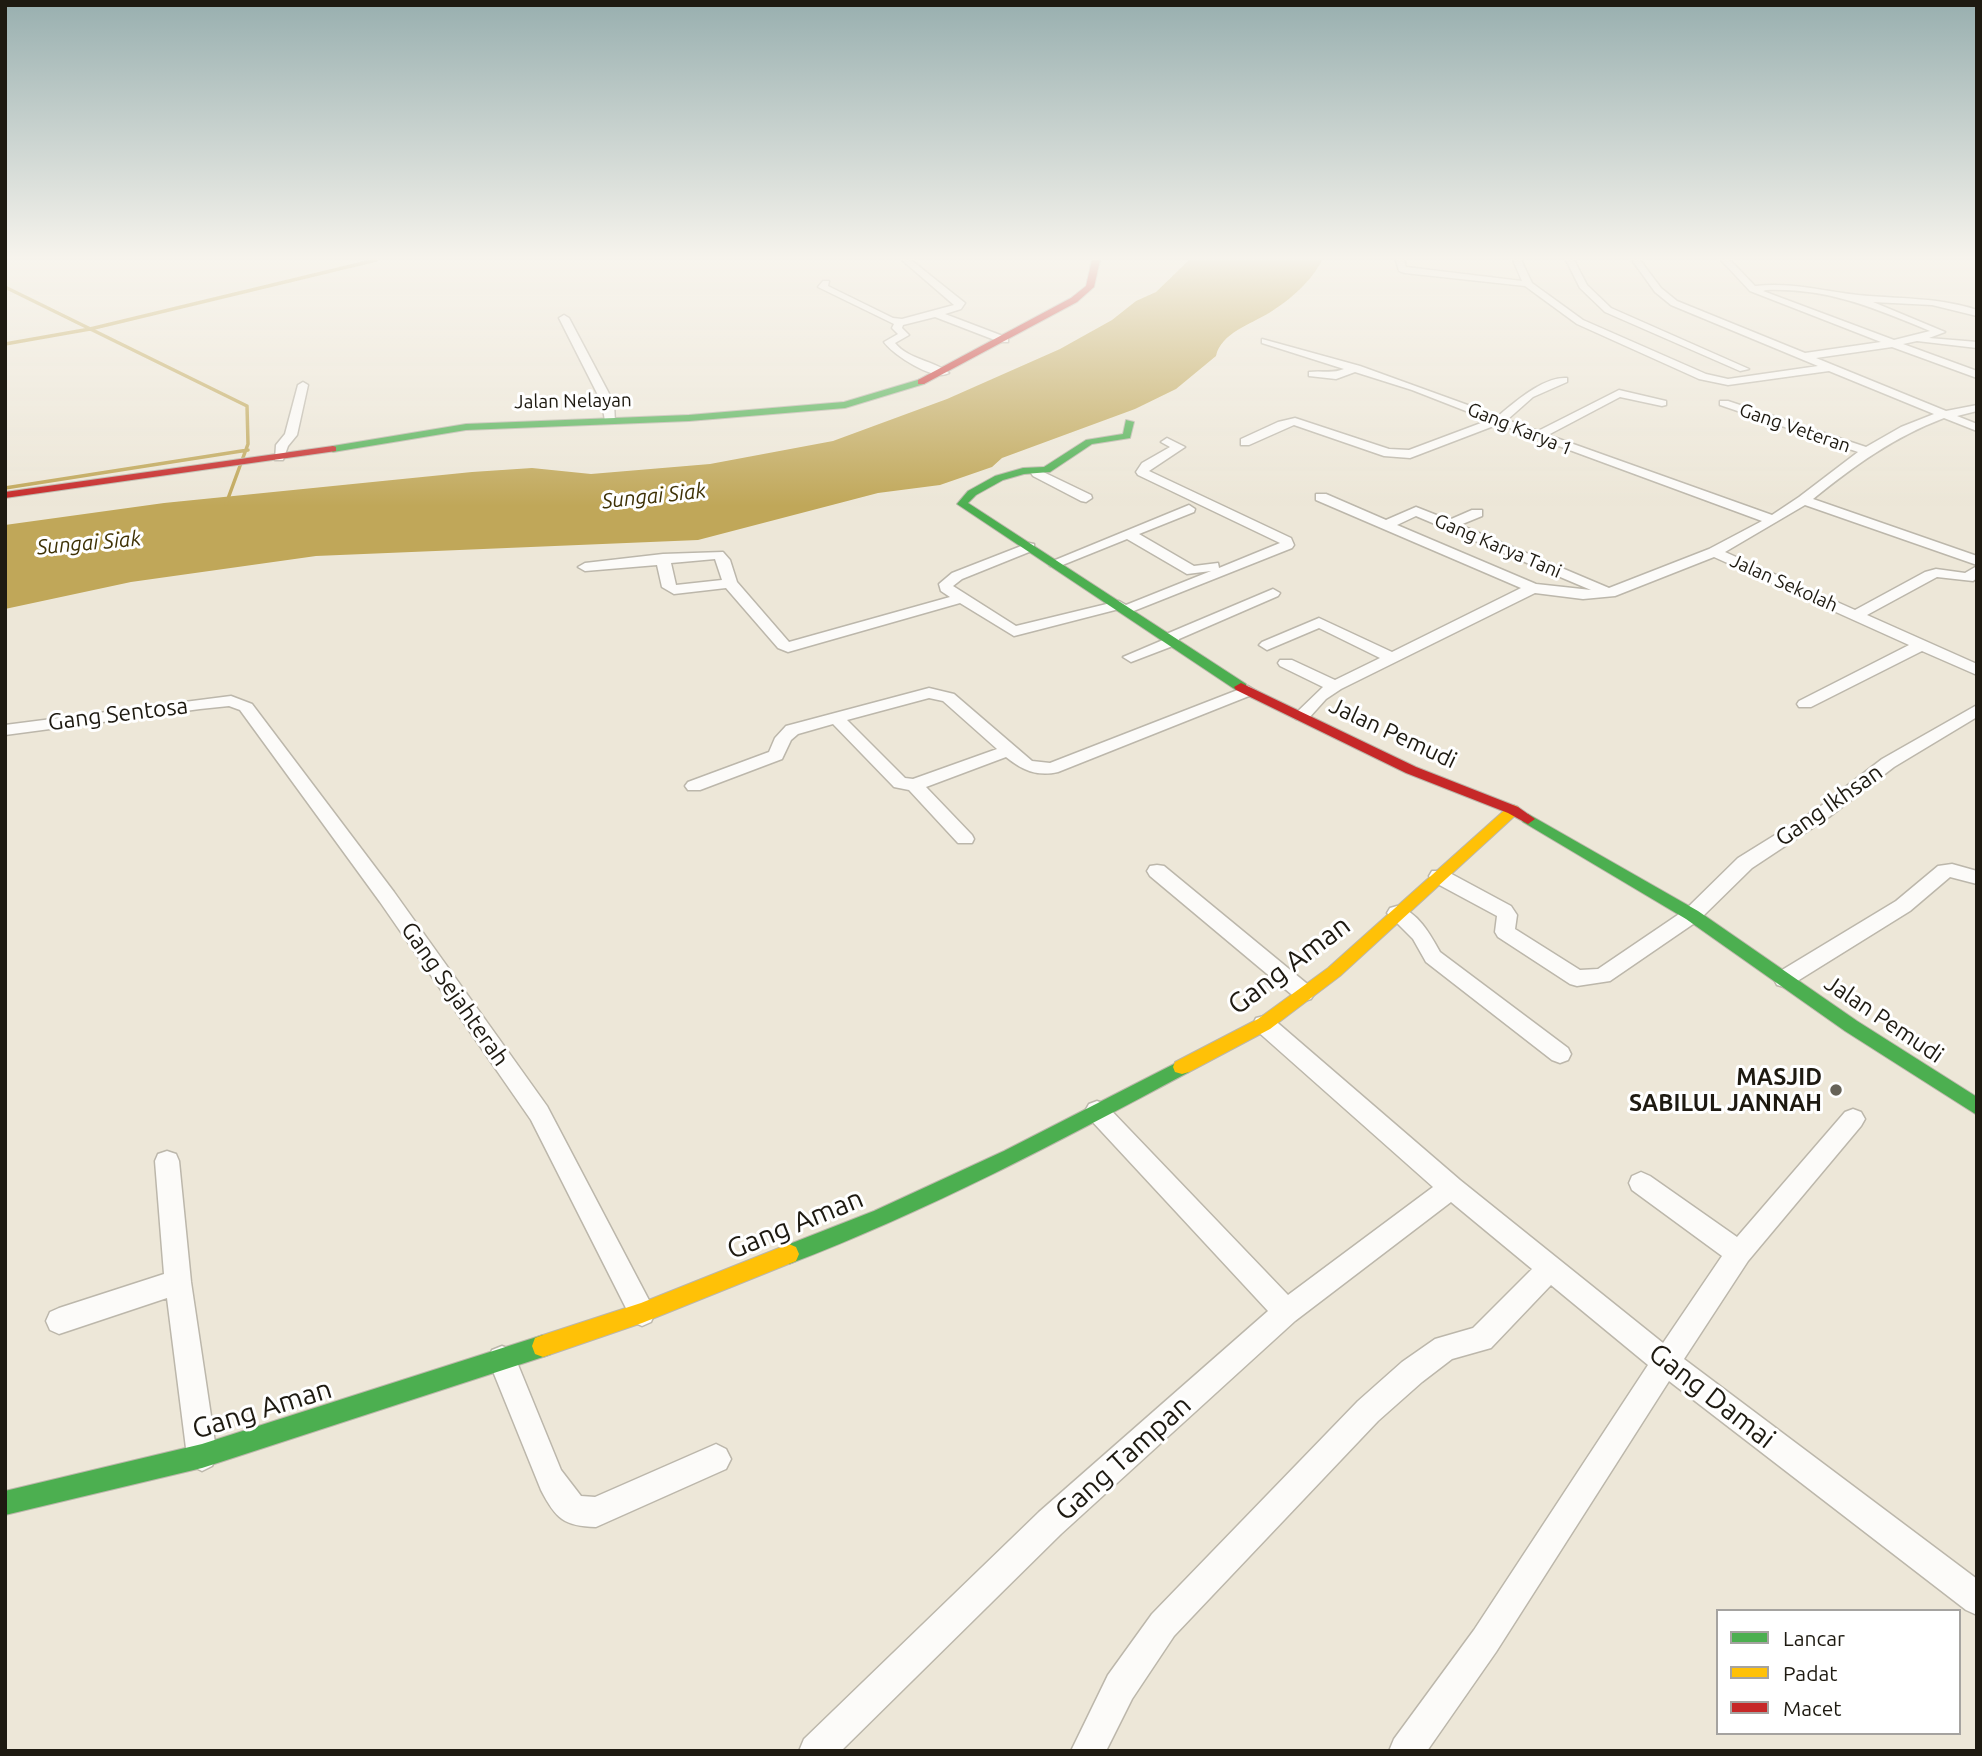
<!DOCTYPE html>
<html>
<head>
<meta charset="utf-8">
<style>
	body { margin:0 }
	#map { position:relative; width:1982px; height:1756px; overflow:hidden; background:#ede7d8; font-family:Ubuntu,sans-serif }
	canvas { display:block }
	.frame { position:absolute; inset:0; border:7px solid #1e1a11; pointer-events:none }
	.legend { position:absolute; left:1716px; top:1609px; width:245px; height:126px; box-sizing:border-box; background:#fff; border:2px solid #a5a3a0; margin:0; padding:9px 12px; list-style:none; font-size:21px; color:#1e1a11 }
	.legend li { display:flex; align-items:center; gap:14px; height:35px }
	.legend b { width:35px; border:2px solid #a5a3a0 }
</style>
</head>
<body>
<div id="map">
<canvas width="1982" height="1756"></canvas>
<div class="frame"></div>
<ul class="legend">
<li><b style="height:9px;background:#4caf50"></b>Lancar</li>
<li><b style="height:9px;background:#ffc107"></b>Padat</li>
<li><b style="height:9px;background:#c62828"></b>Macet</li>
</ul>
</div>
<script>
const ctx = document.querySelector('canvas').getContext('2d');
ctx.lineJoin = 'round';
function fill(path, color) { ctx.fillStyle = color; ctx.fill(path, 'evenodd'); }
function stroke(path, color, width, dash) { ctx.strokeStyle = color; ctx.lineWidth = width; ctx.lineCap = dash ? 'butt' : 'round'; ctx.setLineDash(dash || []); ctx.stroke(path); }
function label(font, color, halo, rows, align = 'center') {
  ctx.font = font + ' Ubuntu,sans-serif'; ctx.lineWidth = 6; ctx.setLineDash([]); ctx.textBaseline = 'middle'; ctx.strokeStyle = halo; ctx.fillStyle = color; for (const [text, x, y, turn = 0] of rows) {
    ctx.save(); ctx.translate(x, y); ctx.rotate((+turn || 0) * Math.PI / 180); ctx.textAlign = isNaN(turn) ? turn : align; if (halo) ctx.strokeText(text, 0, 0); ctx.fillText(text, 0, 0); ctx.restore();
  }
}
fill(new Path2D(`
	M 1189,260 L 1322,260 C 1312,281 1290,300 1269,313 C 1251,324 1221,333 1216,356 L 1176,389 L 1135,409 L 1002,458 L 992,467 L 940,485 L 878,493 L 698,540 L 316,556 L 131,582 L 5,609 L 5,525 L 164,503 L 472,472 L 532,468 L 591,474 L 710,464 L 833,441 L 947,399 L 1060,349 L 1112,320 L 1136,301 L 1156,292 Z`), '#c0a759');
stroke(new Path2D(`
	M 5,287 L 247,406 L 248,444 L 226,504
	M 5,344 L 90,329 L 376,260
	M 5,488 L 248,450`), '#c0a759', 3.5);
const street = new Path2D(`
	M 902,260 L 911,260 L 965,303 L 961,309 L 945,314 L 1008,338 L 1008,342 L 1000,342 L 935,317 L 903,325 L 902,328 L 909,335 L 895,343 C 909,360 933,360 949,373 C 935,382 893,355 884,342 L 898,334 L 892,328 L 894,324 L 818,287 L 823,281 L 829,281 L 828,286 L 893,318 L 902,319 L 954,305 Z
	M 1396,260 L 1404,260 L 1406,267 L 1522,281 L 1513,260 L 1521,260 L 1532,283 L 1583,320 L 1706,374 L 1728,379 L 1818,366 L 1671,305 L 1655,292 L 1632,260 L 1640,260 L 1661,288 L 1677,301 L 1805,353 L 1881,342 L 1750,291 L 1721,260 L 1730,260 L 1755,286 C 1791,282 1823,291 1858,295 C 1898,299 1938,297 1977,310 L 1977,316 L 1932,305 L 1873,302 L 1945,332 L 1929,338 L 1977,342 L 1977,348 L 1917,341 L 1903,344 L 1977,371 L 1977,378 L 1892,347 L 1816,358 L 1946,411 L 1977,405 L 1977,411 L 1957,416 L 1977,424 L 1977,431 L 1944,418 C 1894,437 1855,465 1813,499 L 1977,556 L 1977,565 L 1805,505 L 1725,552 L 1855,610 L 1925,572 L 1936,569 L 1965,573 L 1977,566 L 1977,578 L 1973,581 L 1937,577 L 1867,615 L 1977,664 L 1977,675 L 1922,651 L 1811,707 L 1799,707 L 1797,704 L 1799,701 L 1909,645 L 1714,557 L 1615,596 L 1583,599 L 1535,593 L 1341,689 L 1326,699 L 1308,719 L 1296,719 L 1294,716 L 1296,713 L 1323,687 L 1280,666 L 1278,663 L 1280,660 L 1292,660 L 1335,680 L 1380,658 L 1319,628 L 1267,650 L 1259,645 L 1262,642 L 1319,618 L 1392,652 L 1521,588 L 1316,500 L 1316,494 L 1326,494 L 1386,520 L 1416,507 L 1449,520 L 1472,510 L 1482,510 L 1482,516 L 1460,525 L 1609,588 L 1709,549 L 1762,521 L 1499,424 L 1410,458 L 1384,456 L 1294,425 L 1249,445 L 1241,445 L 1241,439 L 1278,422 L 1295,418 L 1389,449 L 1409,450 L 1489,420 L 1412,390 L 1355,372 L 1336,379 L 1309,376 L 1309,372 C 1322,370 1332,374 1344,369 L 1262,343 L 1262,339 L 1360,366 L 1498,416 C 1515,402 1544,376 1567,378 L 1567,382 L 1533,397 L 1507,420 L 1538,431 L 1619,390 L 1666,401 L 1666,405 L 1662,406 L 1620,397 L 1548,435 L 1772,515 L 1799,497 L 1858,452 L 1720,405 L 1720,401 L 1728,401 L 1866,447 L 1901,427 L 1934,414 L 1829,371 L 1728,385 L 1699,379 L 1577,324 L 1525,286 L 1405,273 L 1399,271 ZM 1766,290 C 1829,288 1874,308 1930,331 L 1894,340 L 1763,291 ZM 1416,516 L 1591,590 L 1536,584 L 1397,525 Z
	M 1566,260 L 1574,260 L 1587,285 L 1611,308 L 1749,369 L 1740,371 L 1605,312 L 1580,288 Z
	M 564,315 L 569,318 L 614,403 L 615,423 L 605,421 L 602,403 L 559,318 Z
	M 303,382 L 308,385 L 297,435 L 288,446 L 283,460 L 275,460 L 276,445 L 285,434 L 298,385 Z
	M 1167,438 L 1185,447 L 1149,471 L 1291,538 L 1294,545 L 1292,548 L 1126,614 L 1119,609 L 1014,636 L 960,603 L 788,652 L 778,648 L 726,588 L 674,594 L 662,587 L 657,565 L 585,571 L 578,567 L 585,563 L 663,554 L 723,552 L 730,560 L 737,582 L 789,642 L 950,597 L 941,591 L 939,584 L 952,573 L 1029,543 L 1034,544 L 1034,550 L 962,579 L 953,586 L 1016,626 L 1119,601 L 1126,605 L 1211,571 L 1187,574 L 1127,539 L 1060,566 L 1050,566 L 1048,563 L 1189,505 L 1195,509 L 1194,512 L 1139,534 L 1194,566 L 1218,563 L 1219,568 L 1280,543 L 1138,475 L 1136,472 L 1142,463 L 1170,447 L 1161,442 ZM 715,559 L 722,580 L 676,585 L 671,563 Z
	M 1037,469 L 1091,495 L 1092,498 L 1086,502 L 1081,501 L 1033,476 L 1031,473 Z
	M 1273,589 L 1280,593 L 1278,596 L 1179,639 L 1178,644 L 1131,662 L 1123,657 L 1163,640 L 1164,635 Z
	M 1248,686 L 1256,691 L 1254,694 L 1058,772 C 1037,777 1022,770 1006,757 L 926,787 L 972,835 L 974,839 L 972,843 L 958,843 L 909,790 L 894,787 L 833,724 L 798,734 L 791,740 L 782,759 L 700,790 L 688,790 L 685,786 L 688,782 L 769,752 L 775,738 L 786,726 L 929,688 L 954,694 L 1032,761 L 1050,763 ZM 929,698 L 943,701 L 997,749 L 913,779 L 905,778 L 847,720 Z
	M 231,696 L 252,704 L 394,892 L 547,1106 L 651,1304 L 655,1313 L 651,1322 L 642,1326 L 633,1322 L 531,1120 L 380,902 L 240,710 L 229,706 L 200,709 L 5,735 L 5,725 Z
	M 1977,705 L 1977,717 L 1894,767 L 1829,817 L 1752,868 L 1699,920 L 1610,981 L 1577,986 L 1570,984 L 1498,937 L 1495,932 L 1497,916 L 1432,881 L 1429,876 L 1432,871 L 1446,871 L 1511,906 L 1517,915 L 1515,929 L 1580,970 L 1598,969 L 1685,910 L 1738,858 L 1817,809 L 1882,759 Z
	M 1952,864 L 1977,871 L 1977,884 L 1950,877 L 1910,911 L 1791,985 L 1784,987 L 1777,985 L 1774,979 L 1777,973 L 1896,901 L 1938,866 Z
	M 1157,865 L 1164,866 L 1311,987 L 1315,993 L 1311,999 L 1304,1001 L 1297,999 L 1150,876 L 1147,871 L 1150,866 Z
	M 1397,906 C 1418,912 1430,934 1440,952 L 1568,1048 L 1571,1054 L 1568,1060 L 1560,1063 L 1552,1060 L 1426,962 L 1413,939 L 1387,913 L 1390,908 Z
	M 1264,1016 L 1272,1018 L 1460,1180 L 1663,1343 L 1722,1256 L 1632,1190 L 1629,1183 L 1632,1176 L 1641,1172 L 1650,1176 L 1737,1237 L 1845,1112 L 1853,1109 L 1861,1112 L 1865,1119 L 1861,1126 L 1748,1261 L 1684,1359 L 1977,1579 L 1977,1615 L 1966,1610 L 1669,1381 L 1496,1652 L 1427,1751 L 1389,1751 L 1394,1739 L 1474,1630 L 1648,1365 L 1551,1285 L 1491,1348 L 1452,1359 L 1422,1382 L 1378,1421 L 1174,1636 L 1132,1699 L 1106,1751 L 1071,1751 L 1108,1675 L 1152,1614 L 1358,1401 L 1402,1362 L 1435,1339 L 1473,1328 L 1532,1269 L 1451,1202 L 1295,1321 L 1061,1534 L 841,1751 L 799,1751 L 804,1739 L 1039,1512 L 1268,1311 L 1089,1118 L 1085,1111 L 1089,1104 L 1097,1101 L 1105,1104 L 1288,1295 L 1433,1187 L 1256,1030 L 1253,1024 L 1256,1018 Z
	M 167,1151 L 176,1154 L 179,1161 L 191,1282 L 217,1456 L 212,1466 L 202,1471 L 192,1466 L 187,1456 L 167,1298 L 59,1334 L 50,1330 L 46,1321 L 50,1312 L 59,1308 L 164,1274 L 155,1161 L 158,1154 Z
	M 502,1346 L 512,1350 L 561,1470 L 581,1496 L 595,1497 L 716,1444 L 726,1449 L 731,1459 L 726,1469 L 596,1527 C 564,1526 556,1519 541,1490 L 488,1359 L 492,1350 Z`);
const fast = new Path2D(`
	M 921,379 L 925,382 L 924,384 L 845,408 L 689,421 L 466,430 L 333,452 L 328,449 L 333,446 L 466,424 L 689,415 L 844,402 Z
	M 1126,420 L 1134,422 L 1130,438 L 1092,444 L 1050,472 L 1024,474 L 1003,480 L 976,495 L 968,503 L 1246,684 L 1246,690 L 1236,690 L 957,504 L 968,491 L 995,476 L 1023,468 L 1044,467 L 1086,440 L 1123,434 Z
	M 1528,814 L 1698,911 L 1857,1021 L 1977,1097 L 1977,1115 L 1845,1031 L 1686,919 L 1523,822 L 1521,819 L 1523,816 Z
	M 1182,1060 L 1189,1062 L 1191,1067 L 1189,1072 C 1058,1142 928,1211 789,1264 L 782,1261 L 779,1254 L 782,1247 L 874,1211 L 1004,1151 Z
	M 543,1335 L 551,1338 L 554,1346 L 551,1354 L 543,1357 L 202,1468 L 5,1515 L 5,1491 L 202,1444 Z`);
const slow = new Path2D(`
	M 1513,805 L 1518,807 L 1520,810 L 1518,813 L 1340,976 L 1270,1029 L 1189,1072 L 1182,1074 L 1175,1072 L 1173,1067 L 1175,1062 L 1258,1019 L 1328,968 L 1508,807 Z
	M 789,1244 L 796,1247 L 799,1254 L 796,1261 L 642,1323 L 543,1357 L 535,1354 L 532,1346 L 535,1338 L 543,1335 L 641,1303 Z`);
const jam = new Path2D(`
	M 1092,260 L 1100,260 L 1094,287 L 1077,302 L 924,384 L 918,384 L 918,380 L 1071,298 L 1086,286 Z
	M 333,446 L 336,447 L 336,451 L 5,498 L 5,492 Z
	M 1241,683 L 1416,767 L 1518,807 L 1535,819 L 1528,824 L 1508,813 L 1406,773 L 1236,690 L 1234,687 Z`);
stroke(street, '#bcb7ab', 3);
stroke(fast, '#bcb7ab', 2);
stroke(slow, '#bcb7ab', 2);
stroke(jam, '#bcb7ab', 2);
fill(street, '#fcfbf9');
fill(fast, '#4caf50');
fill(slow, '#ffc107');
fill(jam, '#c62828');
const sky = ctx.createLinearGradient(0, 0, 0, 506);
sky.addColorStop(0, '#98afaf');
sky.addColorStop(0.51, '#f7f4ed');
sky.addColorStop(1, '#f7f4ed00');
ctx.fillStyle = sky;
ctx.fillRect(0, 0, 1982, 506);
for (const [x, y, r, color] of [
	[1836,1090,7,"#666257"]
]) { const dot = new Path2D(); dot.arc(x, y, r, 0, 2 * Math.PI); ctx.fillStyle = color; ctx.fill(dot); stroke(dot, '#fff', 2.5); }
label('19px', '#1e1a11', '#fff', [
	["Jalan Nelayan",573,401,-1],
	["Gang Veteran",1795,428,19],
	["Gang Karya 1",1520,429,22],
	["Gang Karya Tani",1498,546,23],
	["Jalan Sekolah",1784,583,24]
]);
label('italic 21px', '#3e3105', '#fff', [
	["Sungai Siak",654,496,-6],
	["Sungai Siak",89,543,-5]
]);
label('23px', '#1e1a11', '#fff', [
	["Gang Sentosa",118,714,-7],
	["Jalan Pemudi",1393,733,25],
	["Gang Ikhsan",1829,805,-35],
	["Gang Sejahterah",455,994,55],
	["Jalan Pemudi",1884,1019,34]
]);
label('bold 23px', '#1e1a11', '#fff', [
	["MASJID",1822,1077],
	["SABILUL JANNAH",1822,1103]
], 'right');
label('28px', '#1e1a11', '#fff', [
	["Gang Aman",1289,965,-37],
	["Gang Aman",795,1224,-22],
	["Gang Damai",1712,1396,38],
	["Gang Aman",262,1409,-17],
	["Gang Tampan",1123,1458,-42]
]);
</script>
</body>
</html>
